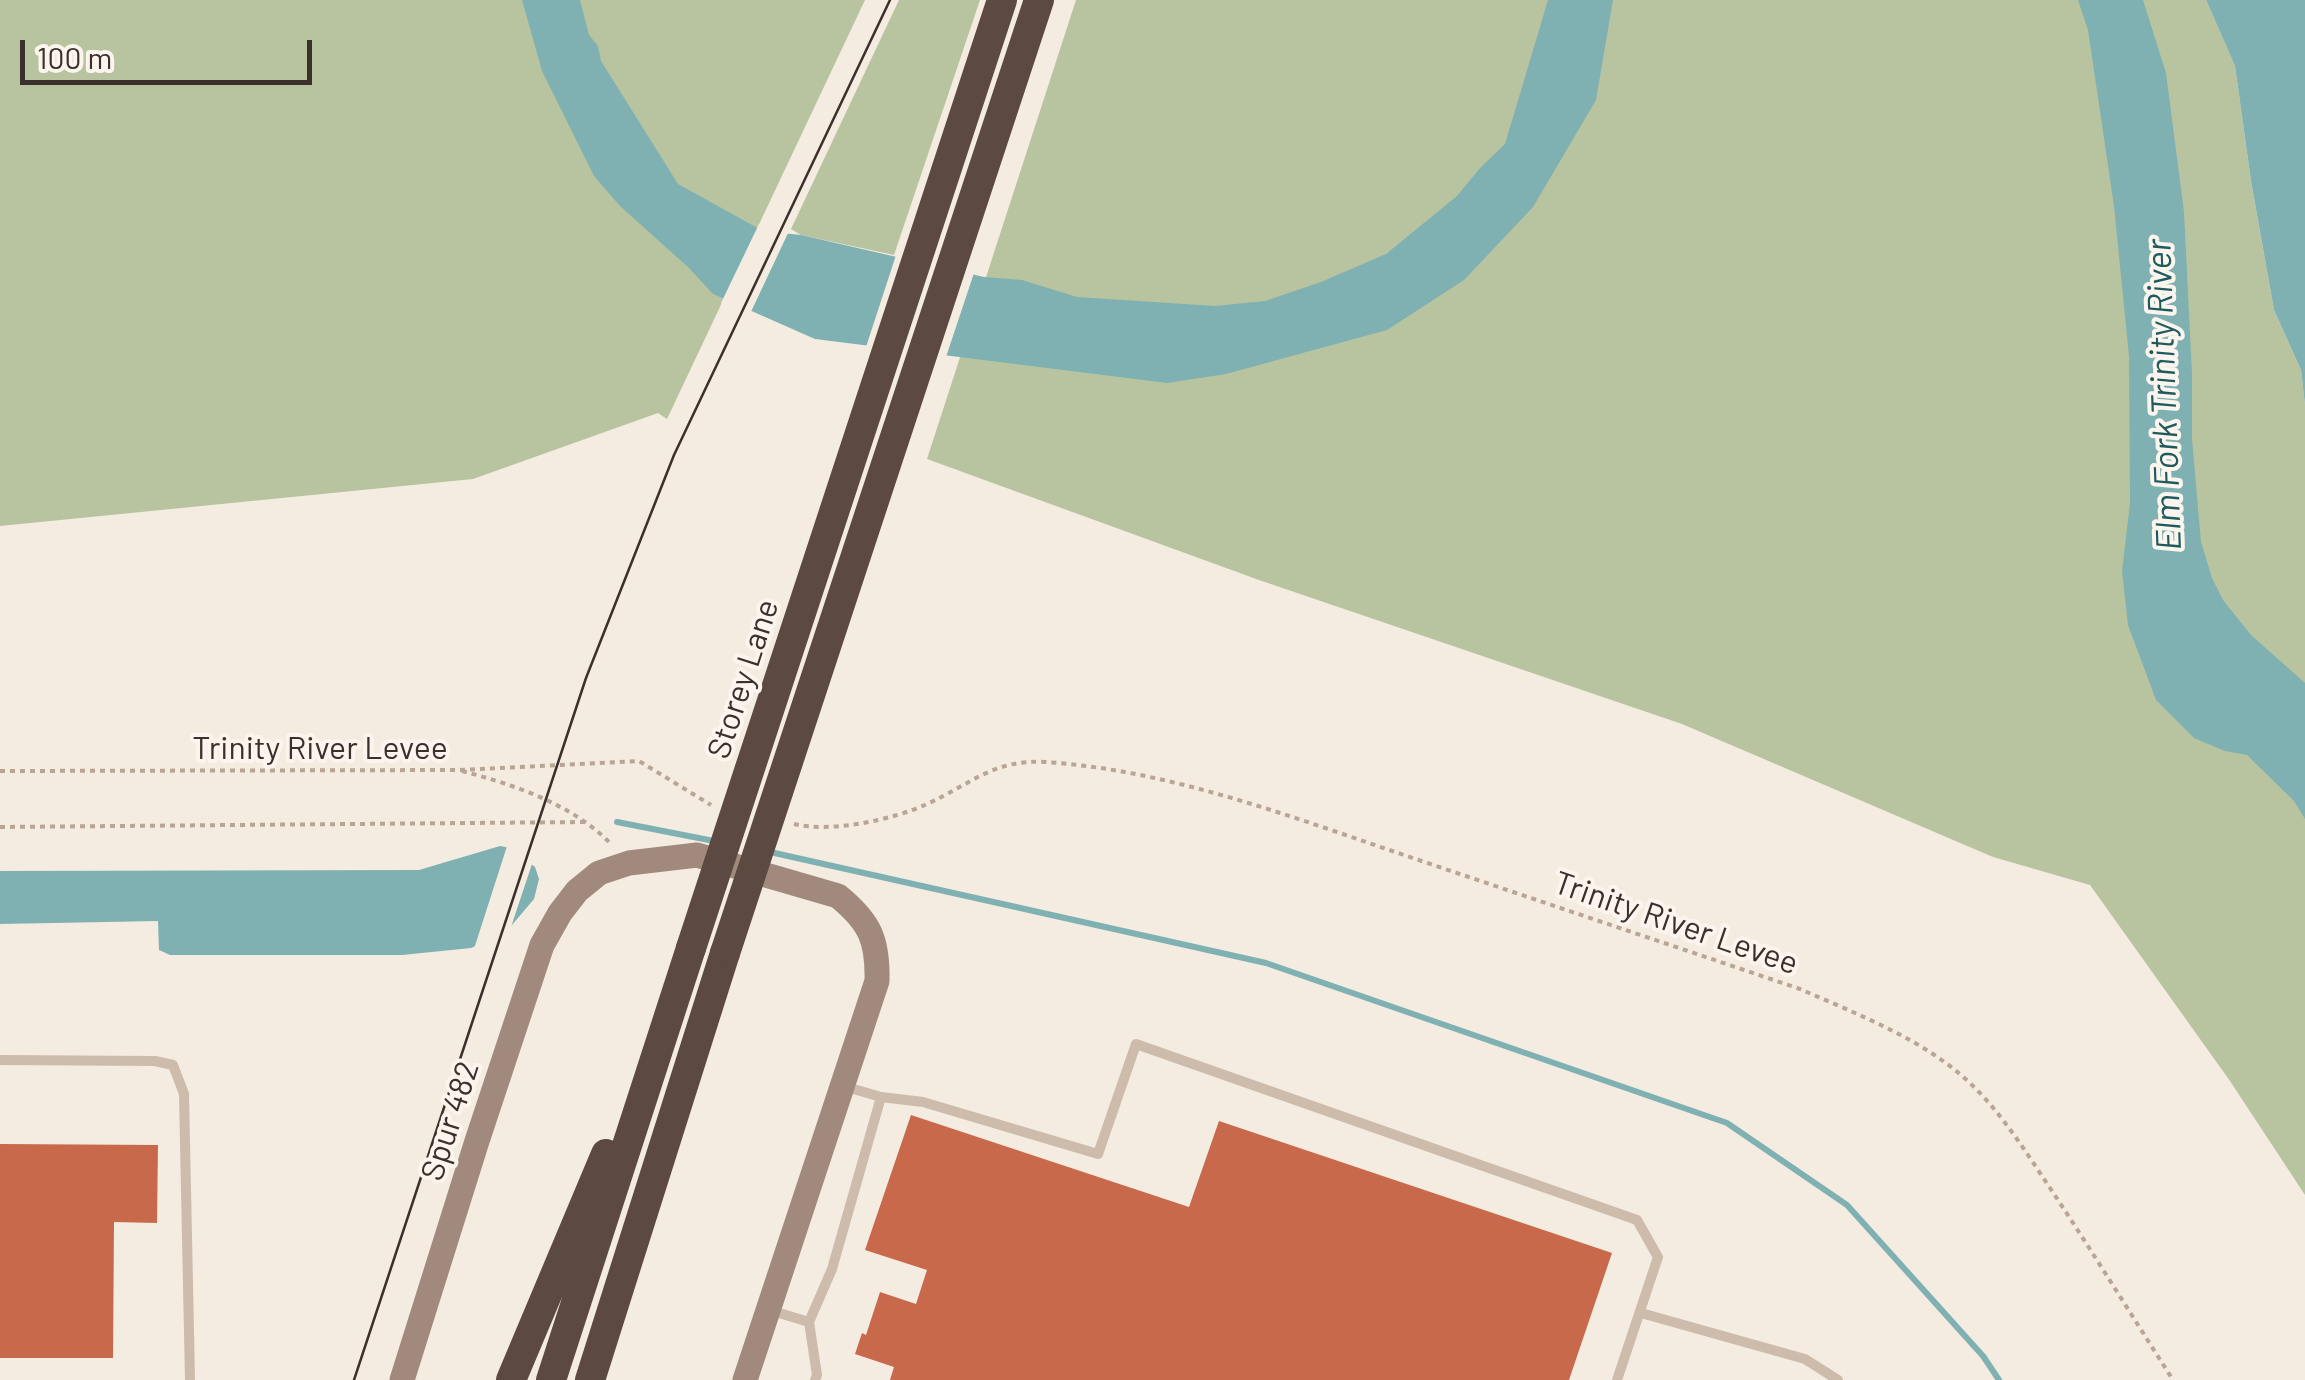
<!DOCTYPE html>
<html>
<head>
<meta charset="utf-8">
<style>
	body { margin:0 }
	#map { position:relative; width:2305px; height:1380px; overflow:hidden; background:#f4ebe1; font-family:Barlow,sans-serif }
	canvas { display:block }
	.scale { position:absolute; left:20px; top:40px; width:292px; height:45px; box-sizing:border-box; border:5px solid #3b302b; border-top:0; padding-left:12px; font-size:30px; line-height:35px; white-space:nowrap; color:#3b302b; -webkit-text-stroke:8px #fbf5ee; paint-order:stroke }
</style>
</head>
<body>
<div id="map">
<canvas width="2305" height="1380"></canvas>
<div class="scale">100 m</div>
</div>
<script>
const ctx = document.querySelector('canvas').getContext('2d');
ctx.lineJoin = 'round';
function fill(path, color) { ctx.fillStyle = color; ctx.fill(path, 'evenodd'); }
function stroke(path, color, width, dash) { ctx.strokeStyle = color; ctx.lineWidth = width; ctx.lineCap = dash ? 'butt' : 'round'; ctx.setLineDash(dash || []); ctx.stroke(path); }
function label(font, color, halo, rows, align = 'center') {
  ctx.font = font + ' Barlow,sans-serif'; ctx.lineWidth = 8; ctx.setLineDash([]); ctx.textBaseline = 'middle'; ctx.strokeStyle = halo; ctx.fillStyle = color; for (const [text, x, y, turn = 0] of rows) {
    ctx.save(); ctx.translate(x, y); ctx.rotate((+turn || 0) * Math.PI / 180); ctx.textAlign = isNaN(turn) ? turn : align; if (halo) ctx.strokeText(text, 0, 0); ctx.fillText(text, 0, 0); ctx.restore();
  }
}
fill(new Path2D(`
	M 0,0 L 865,0 L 667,419 L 658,413 L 473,479 L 0,526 Z
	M 899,0 L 980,0 L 894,255 L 801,235 L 791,229 Z
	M 1076,0 L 2206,0 L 2235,66 L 2251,181 L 2274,310 L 2301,370 L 2305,405 L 2305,1195 L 2230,1081 L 2090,885 L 1993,857 L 1682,724 L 1259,580 L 927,459 Z`), '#b8c4a0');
fill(new Path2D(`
	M 522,0 L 580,0 L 589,35 L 598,46 L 601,61 L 678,184 L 763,231 L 801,235 L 984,277 L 1022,280 L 1077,297 L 1215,306 L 1265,301 L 1321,282 L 1386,254 L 1457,196 L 1480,168 L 1505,144 L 1548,0 L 1613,0 L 1596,100 L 1533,207 L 1464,280 L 1387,330 L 1226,374 L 1167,383 L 815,339 L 713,294 L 688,267 L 620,206 L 594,176 L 542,71 Z
	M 2078,0 L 2143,0 L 2166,73 L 2184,212 L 2192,374 L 2192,439 L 2201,542 L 2212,578 L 2223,600 L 2251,635 L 2305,683 L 2305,819 L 2294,801 L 2247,755 L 2225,751 L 2194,738 L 2156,700 L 2128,625 L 2122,571 L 2130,503 L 2129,356 L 2114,206 L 2088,30 Z
	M 2206,0 L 2305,0 L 2305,405 L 2301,370 L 2274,310 L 2251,181 L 2235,66 Z
	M 500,846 L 510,848 L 535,867 L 539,879 L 534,899 L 506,932 L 471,948 L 402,955 L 170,955 L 159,950 L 158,921 L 0,924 L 0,871 L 419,870 Z`), '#7fb0b2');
fill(new Path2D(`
	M 759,224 L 790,229 L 749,316 L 721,303 Z
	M 897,252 L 975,270 L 945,360 L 865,350 Z
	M 508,843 L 534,858 L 514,918 L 508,937 L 473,952 Z`), '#f4ebe1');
stroke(new Path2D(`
	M 617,822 L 719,842
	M 770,852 L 1266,963 L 1727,1123 L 1847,1205 L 1983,1356 L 1999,1380`), '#7fb0b2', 6);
fill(new Path2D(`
	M 911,1115 L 1189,1207 L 1219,1121 L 1612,1253 L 1569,1380 L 890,1380 L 894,1367 L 855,1354 L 862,1333 L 866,1335 L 880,1292 L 916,1304 L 927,1270 L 865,1250 Z
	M 0,1144 L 158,1145 L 157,1223 L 114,1222 L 113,1358 L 0,1358 Z`), '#c8694b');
stroke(new Path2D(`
	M 0,771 L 458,770 L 639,761 L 711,805
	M 462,771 C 515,785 574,805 612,845
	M 794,824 C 831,833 892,820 927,804 C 971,784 994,759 1045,762 C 1169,770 1289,816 1404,855 C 1536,900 1668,944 1800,989 C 1852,1012 1910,1034 1955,1070 C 1994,1101 2022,1146 2050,1188 C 2092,1251 2132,1316 2173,1380
	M 0,827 L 585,822`), '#b9a596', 4, [5, 5]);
stroke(new Path2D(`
	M 0,1060 L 155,1061 L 173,1065 L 184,1094 L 190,1380
	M 881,1097 L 923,1102 L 1098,1154 L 1136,1044 L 1637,1220 L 1658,1257 L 1617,1380
	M 769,1310 L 809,1322 L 832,1269 L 881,1097 L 843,1086
	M 1641,1313 L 1805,1359 L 1838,1380
	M 809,1322 L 817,1375 L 815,1380`), '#cdbbac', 10);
stroke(new Path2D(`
	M 402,1380 L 477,1141 L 542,945 L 560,913 L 577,891 L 599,873 L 629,863 L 697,855 L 838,896 C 870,922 878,940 877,981 L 745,1380`), '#a18a7d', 25);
stroke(new Path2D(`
	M 511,1380 L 606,1154
	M 551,1380 L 691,948
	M 590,1380 L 725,953`), '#5c4a42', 30);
stroke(new Path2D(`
	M 354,1380 L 586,678 L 674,455 L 890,0`), '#3b302b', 2.5);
stroke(new Path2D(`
	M 691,948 L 1002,0
	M 725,953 L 1039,0`), '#5c4a42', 30);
label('32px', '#3b302b', '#fbf5ee', [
	["Storey Lane",743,679,-72],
	["Trinity River Levee",320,748],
	["Trinity River Levee",1676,923,19],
	["Spur 482",450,1121,-72]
]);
label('italic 35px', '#1f5a5e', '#fbf5ee', [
	["Elm Fork Trinity River",2164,395,-92]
]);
</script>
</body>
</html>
